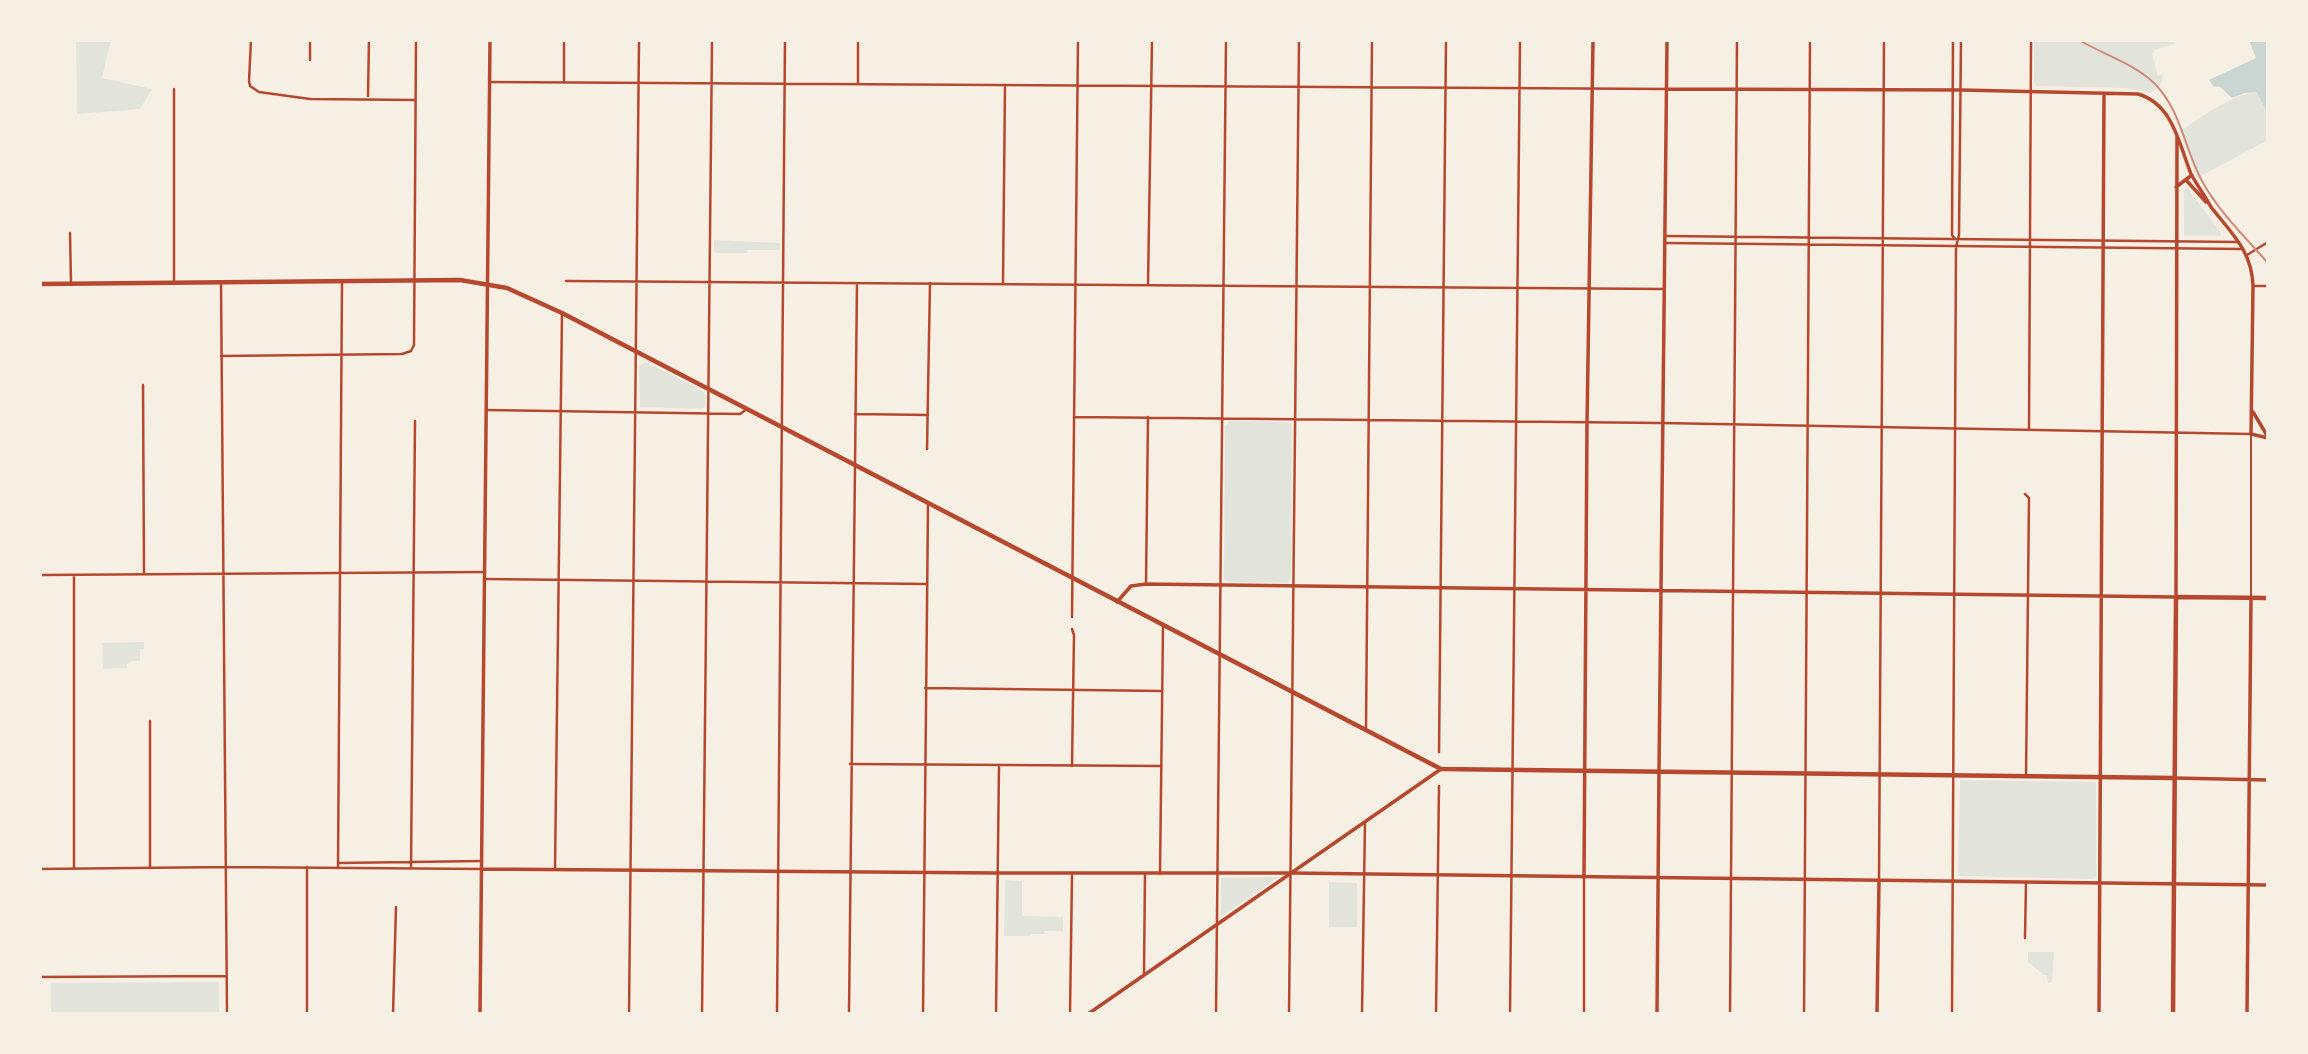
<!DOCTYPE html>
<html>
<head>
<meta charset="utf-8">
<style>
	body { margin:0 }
	#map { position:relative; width:2308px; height:1054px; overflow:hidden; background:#f6efe4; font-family:"PT Sans Narrow",sans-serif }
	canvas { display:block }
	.frame { position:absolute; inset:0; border:42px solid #f6efe4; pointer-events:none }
</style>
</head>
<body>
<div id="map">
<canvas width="2308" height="1054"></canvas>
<div class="frame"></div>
</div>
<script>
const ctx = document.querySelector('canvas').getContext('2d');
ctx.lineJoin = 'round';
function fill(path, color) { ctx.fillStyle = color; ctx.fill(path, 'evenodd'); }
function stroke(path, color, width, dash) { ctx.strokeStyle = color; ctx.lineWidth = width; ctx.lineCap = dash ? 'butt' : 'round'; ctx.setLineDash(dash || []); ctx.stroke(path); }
fill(new Path2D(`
	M 76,40 L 111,40 L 102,78 L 152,89 L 140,109 L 77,114 Z
	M 2034,40 L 2176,40 L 2174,44 L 2155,50 L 2152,54 L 2158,76 L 2162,74 C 2164,83 2158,89 2150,93 L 2127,88 L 2037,86 L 2034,82 Z
	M 2258,92 L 2268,115 L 2268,140 L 2197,178 L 2180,131 C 2204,116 2229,95 2258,92 Z
	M 2187,188 L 2220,231 L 2221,236 L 2184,235 L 2184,189 Z
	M 714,240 L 780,243 L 780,250 L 747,250 L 747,253 L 714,253 Z
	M 645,362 L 702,390 L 706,396 L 705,407 L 701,409 L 640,407 L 639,366 Z
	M 1230,421 L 1288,422 L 1292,425 L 1291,580 L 1288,583 L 1228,582 L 1224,579 L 1225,426 Z
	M 144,642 L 144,649 L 140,649 L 140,661 L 132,661 L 127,664 L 127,668 L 103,669 L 102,643 Z
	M 1960,780 L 2096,782 L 2096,877 L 2093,879 L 1958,876 Z
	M 1279,877 L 1221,917 L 1221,878 Z
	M 1005,880 L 1022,881 L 1022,916 L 1063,917 L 1063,931 L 1045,931 L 1044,934 L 1030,934 L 1030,936 L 1004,936 Z
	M 1329,882 L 1357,883 L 1357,927 L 1329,927 Z
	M 2028,952 L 2054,952 L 2052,982 L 2048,983 L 2047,975 L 2044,975 L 2028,962 Z
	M 219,982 L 219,1014 L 51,1014 L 51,983 Z`), '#e2e4dc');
fill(new Path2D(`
	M 2249,40 L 2268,40 L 2268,115 L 2257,92 L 2245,93 L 2232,98 L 2220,87 L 2213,86 L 2209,80 L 2256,58 Z`), '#c9d6d2');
stroke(new Path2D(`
	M 2251,597 L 2251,435`), '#b5482f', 2);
stroke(new Path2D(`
	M 251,40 L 249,81 L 250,86 L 259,92 L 310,99 L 415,100
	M 1953,40 L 1952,235 L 1955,239
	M 310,60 L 310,40
	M 490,82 L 1666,89
	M 564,82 L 564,40
	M 858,84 L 858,40
	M 174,89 L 174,281
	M 368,96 L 369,40
	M 70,233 L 71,283
	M 1665,236 L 2238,242
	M 1665,243 L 2242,249
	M 2247,255 L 2268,242
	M 566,281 L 1664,289
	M 221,282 L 227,1014
	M 1003,283 L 1005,85
	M 1148,284 L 1152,40
	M 2253,286 L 2268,286
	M 221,356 L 402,354 L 411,351 L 414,345 L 416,40
	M 143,385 L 144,574
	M 487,410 L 740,414 L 747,409
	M 855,414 L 928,415
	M 1075,417 L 1662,423 L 2251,434
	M 2029,429 L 2031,40
	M 927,449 L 930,283
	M 2025,494 L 2029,498 L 2026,777
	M 40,575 L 485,572
	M 74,576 L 74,868
	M 485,579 L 926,584
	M 1146,584 L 1148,417
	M 1072,617 L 1078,40
	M 1072,629 L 1074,635 L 1072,766
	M 925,688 L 1161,691
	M 1366,728 L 1372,40
	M 1439,752 L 1446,40
	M 850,764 L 1160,766
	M 338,863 L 482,861
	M 150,867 L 150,721
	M 307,867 L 307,1014
	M 338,867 L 342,282
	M 411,868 L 415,421
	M 40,869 L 226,867 L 481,869
	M 555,869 L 562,313
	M 1160,874 L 1163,626
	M 1879,880 L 1884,40
	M 2025,938 L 2026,882
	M 1144,974 L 1145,874
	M 40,977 L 226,976
	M 393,1014 L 396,907
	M 629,1014 L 639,40
	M 702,1014 L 712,40
	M 777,1014 L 785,40
	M 849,1014 L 857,284
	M 923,1014 L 928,504
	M 996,1014 L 999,765
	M 1070,1014 L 1072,874
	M 1216,1014 L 1226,40
	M 1289,1014 L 1299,40
	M 1362,1014 L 1365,822
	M 1436,1014 L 1439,786
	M 1510,1014 L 1520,40
	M 1584,1014 L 1584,877
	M 1730,1014 L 1737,40
	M 1804,1014 L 1810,40
	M 1952,1014 L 1956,247 L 1959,235 L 1961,40`), '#b5482f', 2.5);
stroke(new Path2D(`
	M 1666,89 L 1961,90 L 2138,94 C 2173,104 2179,144 2191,174 C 2197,185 2205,196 2211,207
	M 2186,180 L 2206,202
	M 2176,187 L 2192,175
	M 2211,207 C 2232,234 2252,251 2253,286 L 2251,434 L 2268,438
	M 2253,412 L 2268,437
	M 1117,602 L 1131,586 L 1146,584 L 2176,597 L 2177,136
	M 1659,771 L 1667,40
	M 482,869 L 997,873 L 1290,873 L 2268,885
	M 1584,877 L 1587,424 L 1593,40
	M 480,1014 L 490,40
	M 1877,1014 L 1879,880
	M 2099,1014 L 2104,93`), '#b5482f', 3.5);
stroke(new Path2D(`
	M 2174,778 L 2268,780
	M 1088,1014 L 1441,769
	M 1657,1014 L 1659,771
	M 2247,1014 L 2251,598`), '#b5482f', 3.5);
stroke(new Path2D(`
	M 40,284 L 460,280 L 507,288 L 562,313 L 1441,769 L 2174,778
	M 2173,1014 L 2176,597 L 2268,598`), '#b5482f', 4.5);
stroke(new Path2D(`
	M 2079,40 C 2104,55 2133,63 2154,83 C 2181,110 2184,147 2201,179 C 2217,210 2245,237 2268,263`), '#cf8b77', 2);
</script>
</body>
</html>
